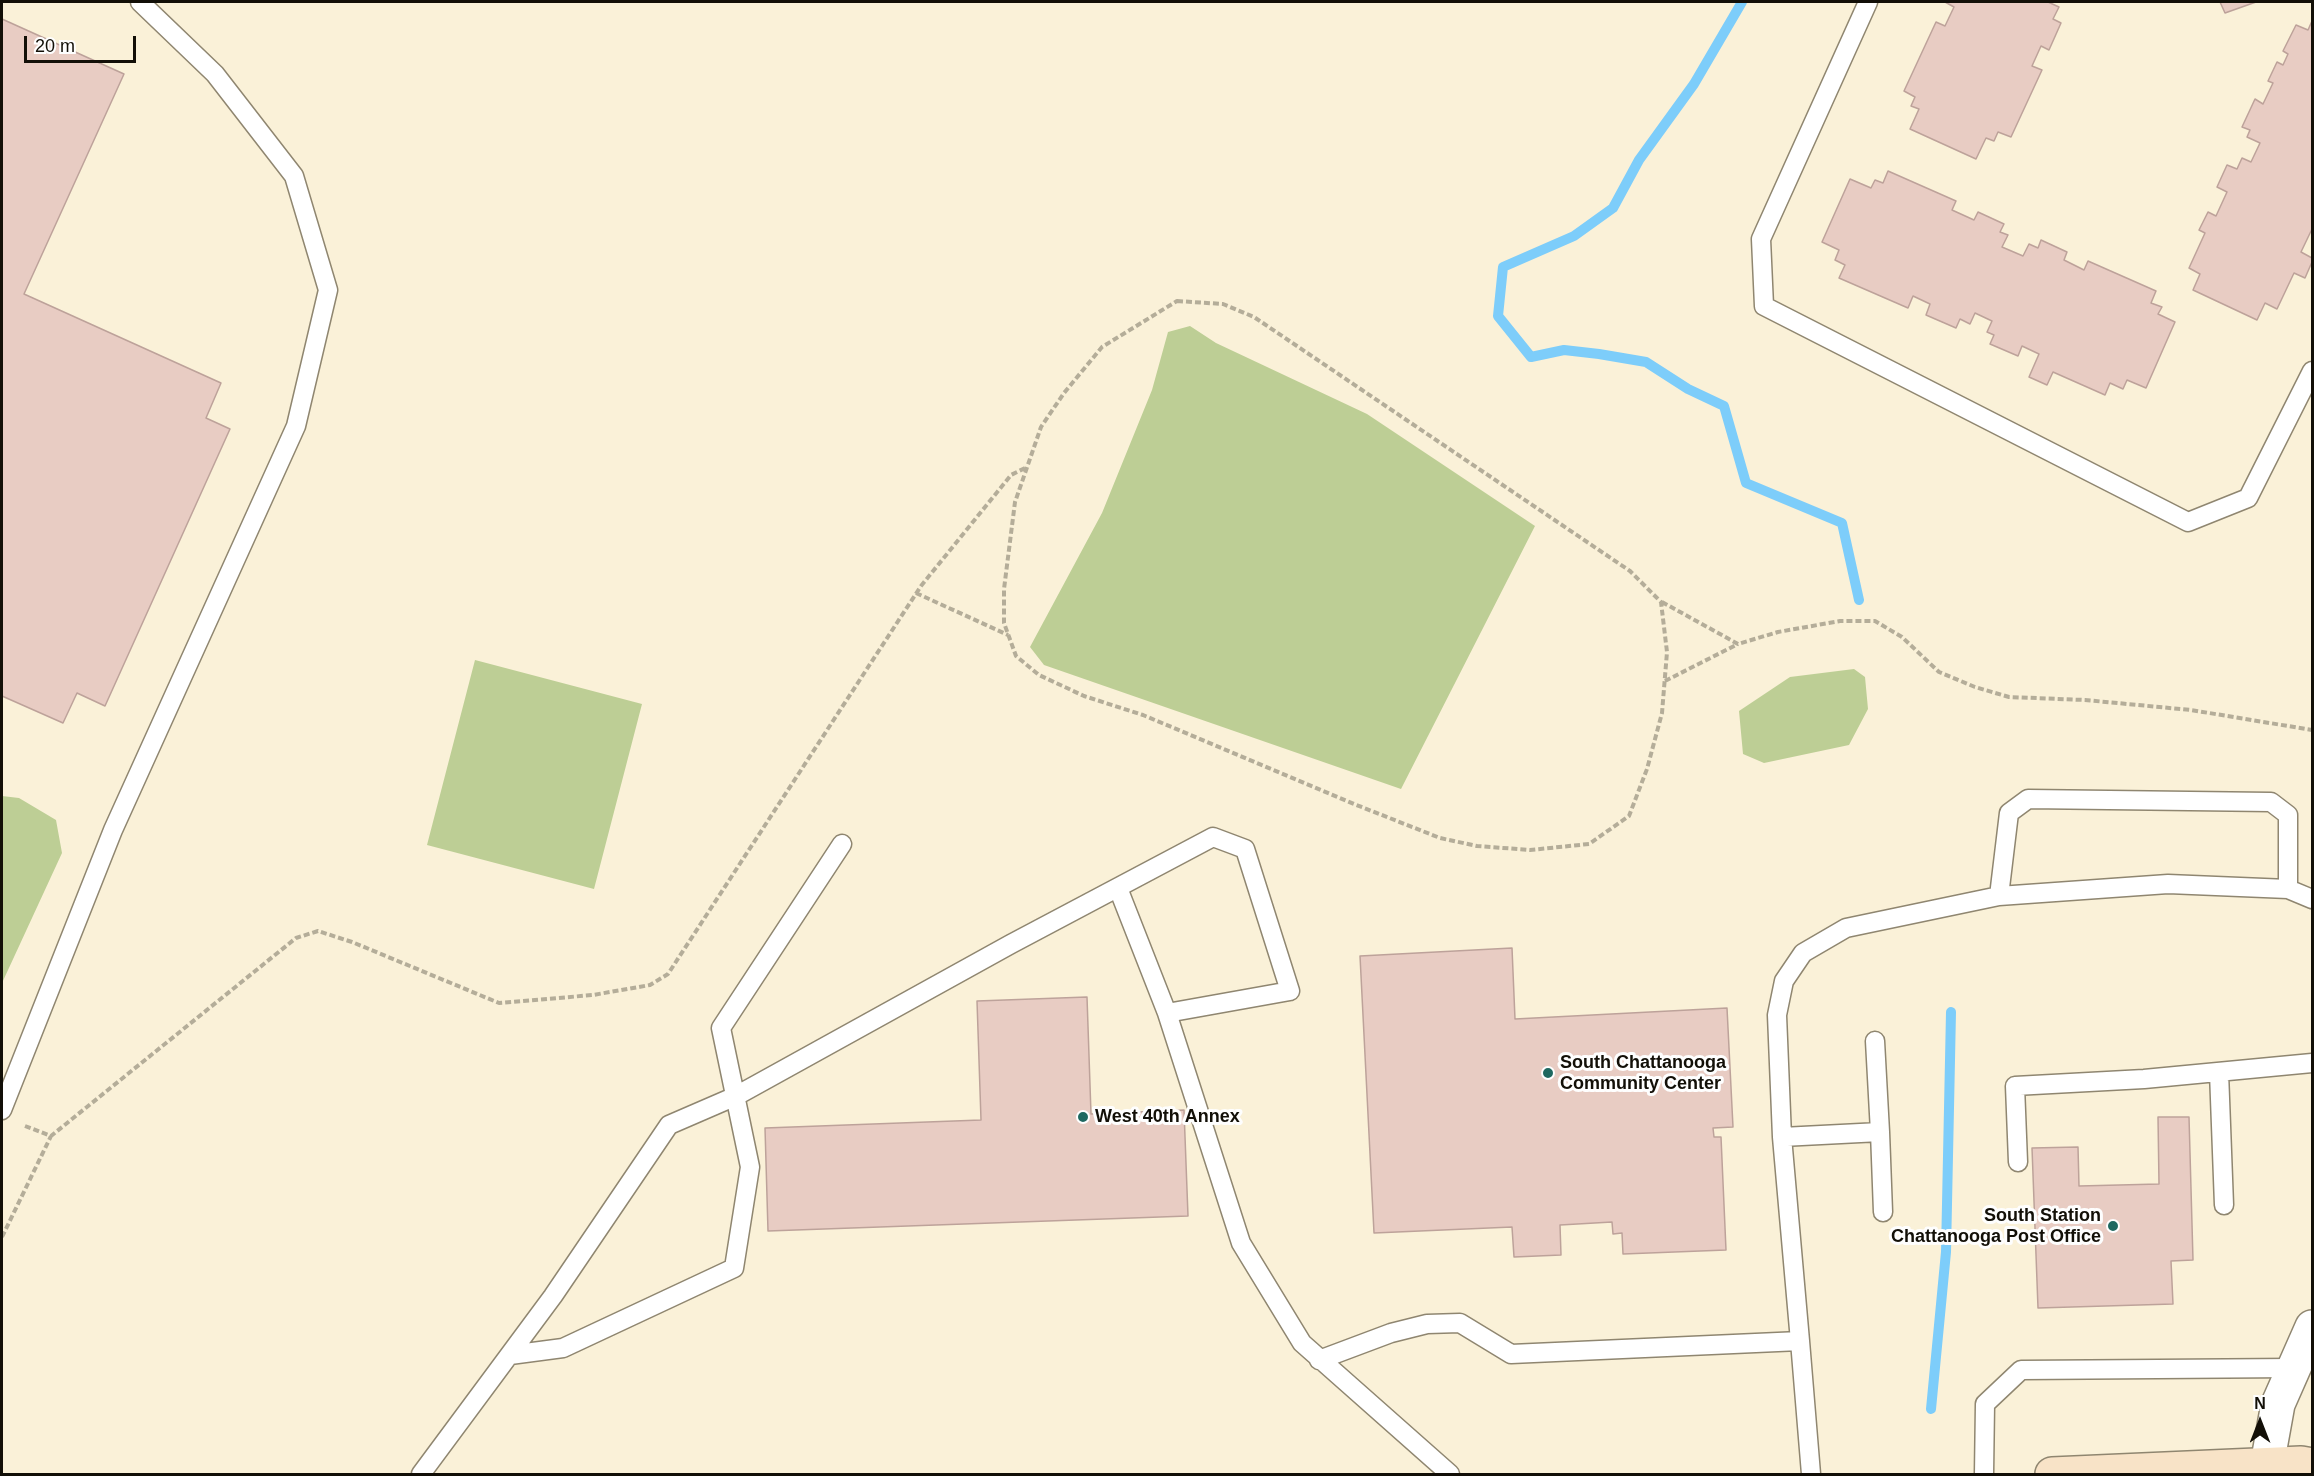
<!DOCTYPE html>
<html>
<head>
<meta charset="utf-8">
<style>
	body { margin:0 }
	#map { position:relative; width:2314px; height:1476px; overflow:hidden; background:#faf1d8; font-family:Helvetica,sans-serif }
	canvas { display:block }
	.frame { position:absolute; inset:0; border:3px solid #120f07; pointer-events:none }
	.north { position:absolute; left:2230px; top:1392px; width:60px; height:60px; -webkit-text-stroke:4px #fefefe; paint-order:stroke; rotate:0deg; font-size:16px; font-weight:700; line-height:24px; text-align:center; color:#120f07 }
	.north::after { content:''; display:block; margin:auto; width:21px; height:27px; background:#120f07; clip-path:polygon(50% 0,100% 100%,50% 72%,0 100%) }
	.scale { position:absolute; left:24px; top:36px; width:112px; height:27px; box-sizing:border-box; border:3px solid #120f07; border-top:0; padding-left:8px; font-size:18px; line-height:21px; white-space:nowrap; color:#120f07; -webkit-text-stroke:4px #fefefe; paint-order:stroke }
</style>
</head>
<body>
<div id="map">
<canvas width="2314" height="1476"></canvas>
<div class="frame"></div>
<div class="north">N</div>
<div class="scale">20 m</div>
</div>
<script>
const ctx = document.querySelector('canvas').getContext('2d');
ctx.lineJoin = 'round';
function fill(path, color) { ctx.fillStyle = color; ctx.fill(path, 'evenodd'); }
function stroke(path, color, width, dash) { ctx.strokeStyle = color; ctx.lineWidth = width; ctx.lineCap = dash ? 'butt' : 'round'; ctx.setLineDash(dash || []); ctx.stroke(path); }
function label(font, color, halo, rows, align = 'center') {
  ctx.font = font + ' Helvetica,sans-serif'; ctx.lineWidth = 6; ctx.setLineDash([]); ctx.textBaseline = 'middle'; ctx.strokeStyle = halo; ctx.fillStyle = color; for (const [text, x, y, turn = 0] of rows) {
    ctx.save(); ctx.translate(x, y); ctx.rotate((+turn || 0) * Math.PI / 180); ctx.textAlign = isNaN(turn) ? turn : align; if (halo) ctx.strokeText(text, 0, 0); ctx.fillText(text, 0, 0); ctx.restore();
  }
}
fill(new Path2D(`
	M 1190,326 L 1216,343 L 1367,414 L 1535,526 L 1401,789 L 1044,665 L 1030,647 L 1102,513 L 1152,390 L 1168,332 Z
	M 475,660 L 642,704 L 594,889 L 427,845 Z
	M 1854,669 L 1865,677 L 1868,709 L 1849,745 L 1764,763 L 1743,754 L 1739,711 L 1790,677 Z
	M 2,796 L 19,798 L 56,820 L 62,853 L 2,983 Z`), '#bdce95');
stroke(new Path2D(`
	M 1742,2 L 1694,84 L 1639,160 L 1613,208 L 1574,236 L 1503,267 L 1498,316 L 1531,357 L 1564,350 L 1599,354 L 1646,362 L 1688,389 L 1724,406 L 1746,483 L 1842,523 L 1859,600
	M 1931,1409 L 1946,1252 L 1951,1012`), '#7dcdfa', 10);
const building = new Path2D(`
	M 1945,2 L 2048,2 L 2059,7 L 2053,19 L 2061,23 L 2049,50 L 2041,46 L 2032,66 L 2042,70 L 2011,137 L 1998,132 L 1994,141 L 1986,138 L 1976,159 L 1910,129 L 1919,109 L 1911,106 L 1915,97 L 1904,91 L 1936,22 L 1945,26 L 1954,7 Z
	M 2220,2 L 2256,2 L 2225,13 Z
	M 2,19 L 124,74 L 24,294 L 221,383 L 206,418 L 230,429 L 105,706 L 77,693 L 63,723 L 2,696 Z
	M 2312,21 L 2312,229 L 2301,252 L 2312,258 L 2312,262 L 2305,278 L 2294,273 L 2277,309 L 2265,303 L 2257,320 L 2193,290 L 2200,274 L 2189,268 L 2205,233 L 2199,230 L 2208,212 L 2216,216 L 2227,192 L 2217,187 L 2227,165 L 2237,169 L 2242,158 L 2251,162 L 2260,143 L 2247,137 L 2250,130 L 2242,127 L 2255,99 L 2263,104 L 2273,83 L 2268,81 L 2277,62 L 2283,65 L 2288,54 L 2283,51 L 2296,25 L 2308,30 Z
	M 1888,171 L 1956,201 L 1952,210 L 1974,220 L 1978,212 L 2004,224 L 2000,232 L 2008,235 L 2002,247 L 2023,256 L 2029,244 L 2038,248 L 2041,240 L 2067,252 L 2064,260 L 2084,270 L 2088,261 L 2156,291 L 2151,303 L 2162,307 L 2158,314 L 2175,322 L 2146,388 L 2127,380 L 2123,389 L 2110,383 L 2105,395 L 2053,372 L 2047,385 L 2029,377 L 2039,354 L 2022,346 L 2018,356 L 1990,344 L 1994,335 L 1987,332 L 1992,321 L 1975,313 L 1970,324 L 1960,319 L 1956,328 L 1926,315 L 1930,304 L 1913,296 L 1908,308 L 1839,278 L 1845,265 L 1835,260 L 1839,250 L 1822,242 L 1850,179 L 1871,188 L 1875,180 L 1883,183 Z
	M 1512,948 L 1515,1019 L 1727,1008 L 1733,1127 L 1713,1128 L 1714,1137 L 1721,1137 L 1726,1250 L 1623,1254 L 1622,1233 L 1613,1234 L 1612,1222 L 1560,1225 L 1561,1255 L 1514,1257 L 1512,1227 L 1374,1233 L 1360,956 Z
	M 1087,997 L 1091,1114 L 1184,1110 L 1188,1216 L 768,1231 L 765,1128 L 981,1120 L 977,1001 Z
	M 2158,1117 L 2189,1117 L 2193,1260 L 2171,1261 L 2173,1304 L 2038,1308 L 2032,1148 L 2078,1147 L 2079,1186 L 2159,1184 Z`);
fill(building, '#e8ccc3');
stroke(building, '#bda29a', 1.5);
const service = new Path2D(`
	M 1868,2 L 1761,239 L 1764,306 L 2188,522 L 2248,498 L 2312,371
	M 1118,888 L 1167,1013
	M 1999,896 L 2009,813 L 2028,799 L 2271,802 L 2288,815 L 2288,889
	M 1875,1041 L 1880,1132
	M 2219,1072 L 2224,1205
	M 2,1110 L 113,830 L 296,426 L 328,290 L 294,176 L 215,74 L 140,2
	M 1782,1137 L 1880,1132 L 1883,1212
	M 2018,1162 L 2015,1086 L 2144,1079 L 2312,1063
	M 1800,1341 L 1782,1137 L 1777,1015 L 1784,981 L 1803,953 L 1846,928 L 1999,896 L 2168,884 L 2288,889 L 2312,899
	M 510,1355 L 563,1348 L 734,1268 L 750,1167 L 721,1028 L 842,844
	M 1319,1360 L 1391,1333 L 1427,1324 L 1460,1323 L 1511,1354 L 1800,1341 L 1811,1474
	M 421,1474 L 553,1296 L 669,1125 L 736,1096 L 1011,944 L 1213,837 L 1245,849 L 1290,991 L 1167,1013 L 1241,1243 L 1302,1343 L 1450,1474
	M 1984,1474 L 1985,1404 L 2021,1370 L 2294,1368`);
const minor = new Path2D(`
	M 2267,1465 L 2278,1404 L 2312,1327`);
const secondary = new Path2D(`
	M 2052,1474 L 2301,1463 L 2312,1465`);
stroke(service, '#8f8670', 21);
stroke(minor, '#8f8670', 36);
stroke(secondary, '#8f8670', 36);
stroke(new Path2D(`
	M 1177,301 L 1223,304 L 1254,317 L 1630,571 L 1661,602 L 1667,652 L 1662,713 L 1647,769 L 1629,816 L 1589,844 L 1530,850 L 1477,846 L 1440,838 L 1354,804 L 1143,715 L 1084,696 L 1039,675 L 1016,656 L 1004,623 L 1004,589 L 1015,502 L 1041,427 L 1064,393 L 1102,347 Z
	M 916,593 L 1008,635
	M 1662,602 L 1738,644 L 1778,632 L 1840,621 L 1875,621 L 1902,637 L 1939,672 L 1975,687 L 2009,697 L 2085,700 L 2191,710 L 2312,730
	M 1665,681 L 1738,644
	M 25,1126 L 51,1136 L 296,938 L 318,931 L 352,942 L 499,1003 L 593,995 L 650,985 L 668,974 L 921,586 L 1011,475 L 1027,467
	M 2,1237 L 51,1136`), '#b4ad99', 4, [6, 3]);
stroke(service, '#fff', 18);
stroke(minor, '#fff', 33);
stroke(secondary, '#f8e3c7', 33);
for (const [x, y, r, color] of [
	[1548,1073,6,"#1e6860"],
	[1083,1117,6,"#1e6860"],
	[2113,1226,6,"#1e6860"]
]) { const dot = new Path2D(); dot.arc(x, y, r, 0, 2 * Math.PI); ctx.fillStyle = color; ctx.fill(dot); stroke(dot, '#fefefe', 2); }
label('bold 18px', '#120f07', '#fefefe', [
	["South Chattanooga",1560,1063],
	["Community Center",1560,1084],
	["West 40th Annex",1095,1117],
	["South Station",2101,1216,"right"],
	["Chattanooga Post Office",2101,1237,"right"]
], 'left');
</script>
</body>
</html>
